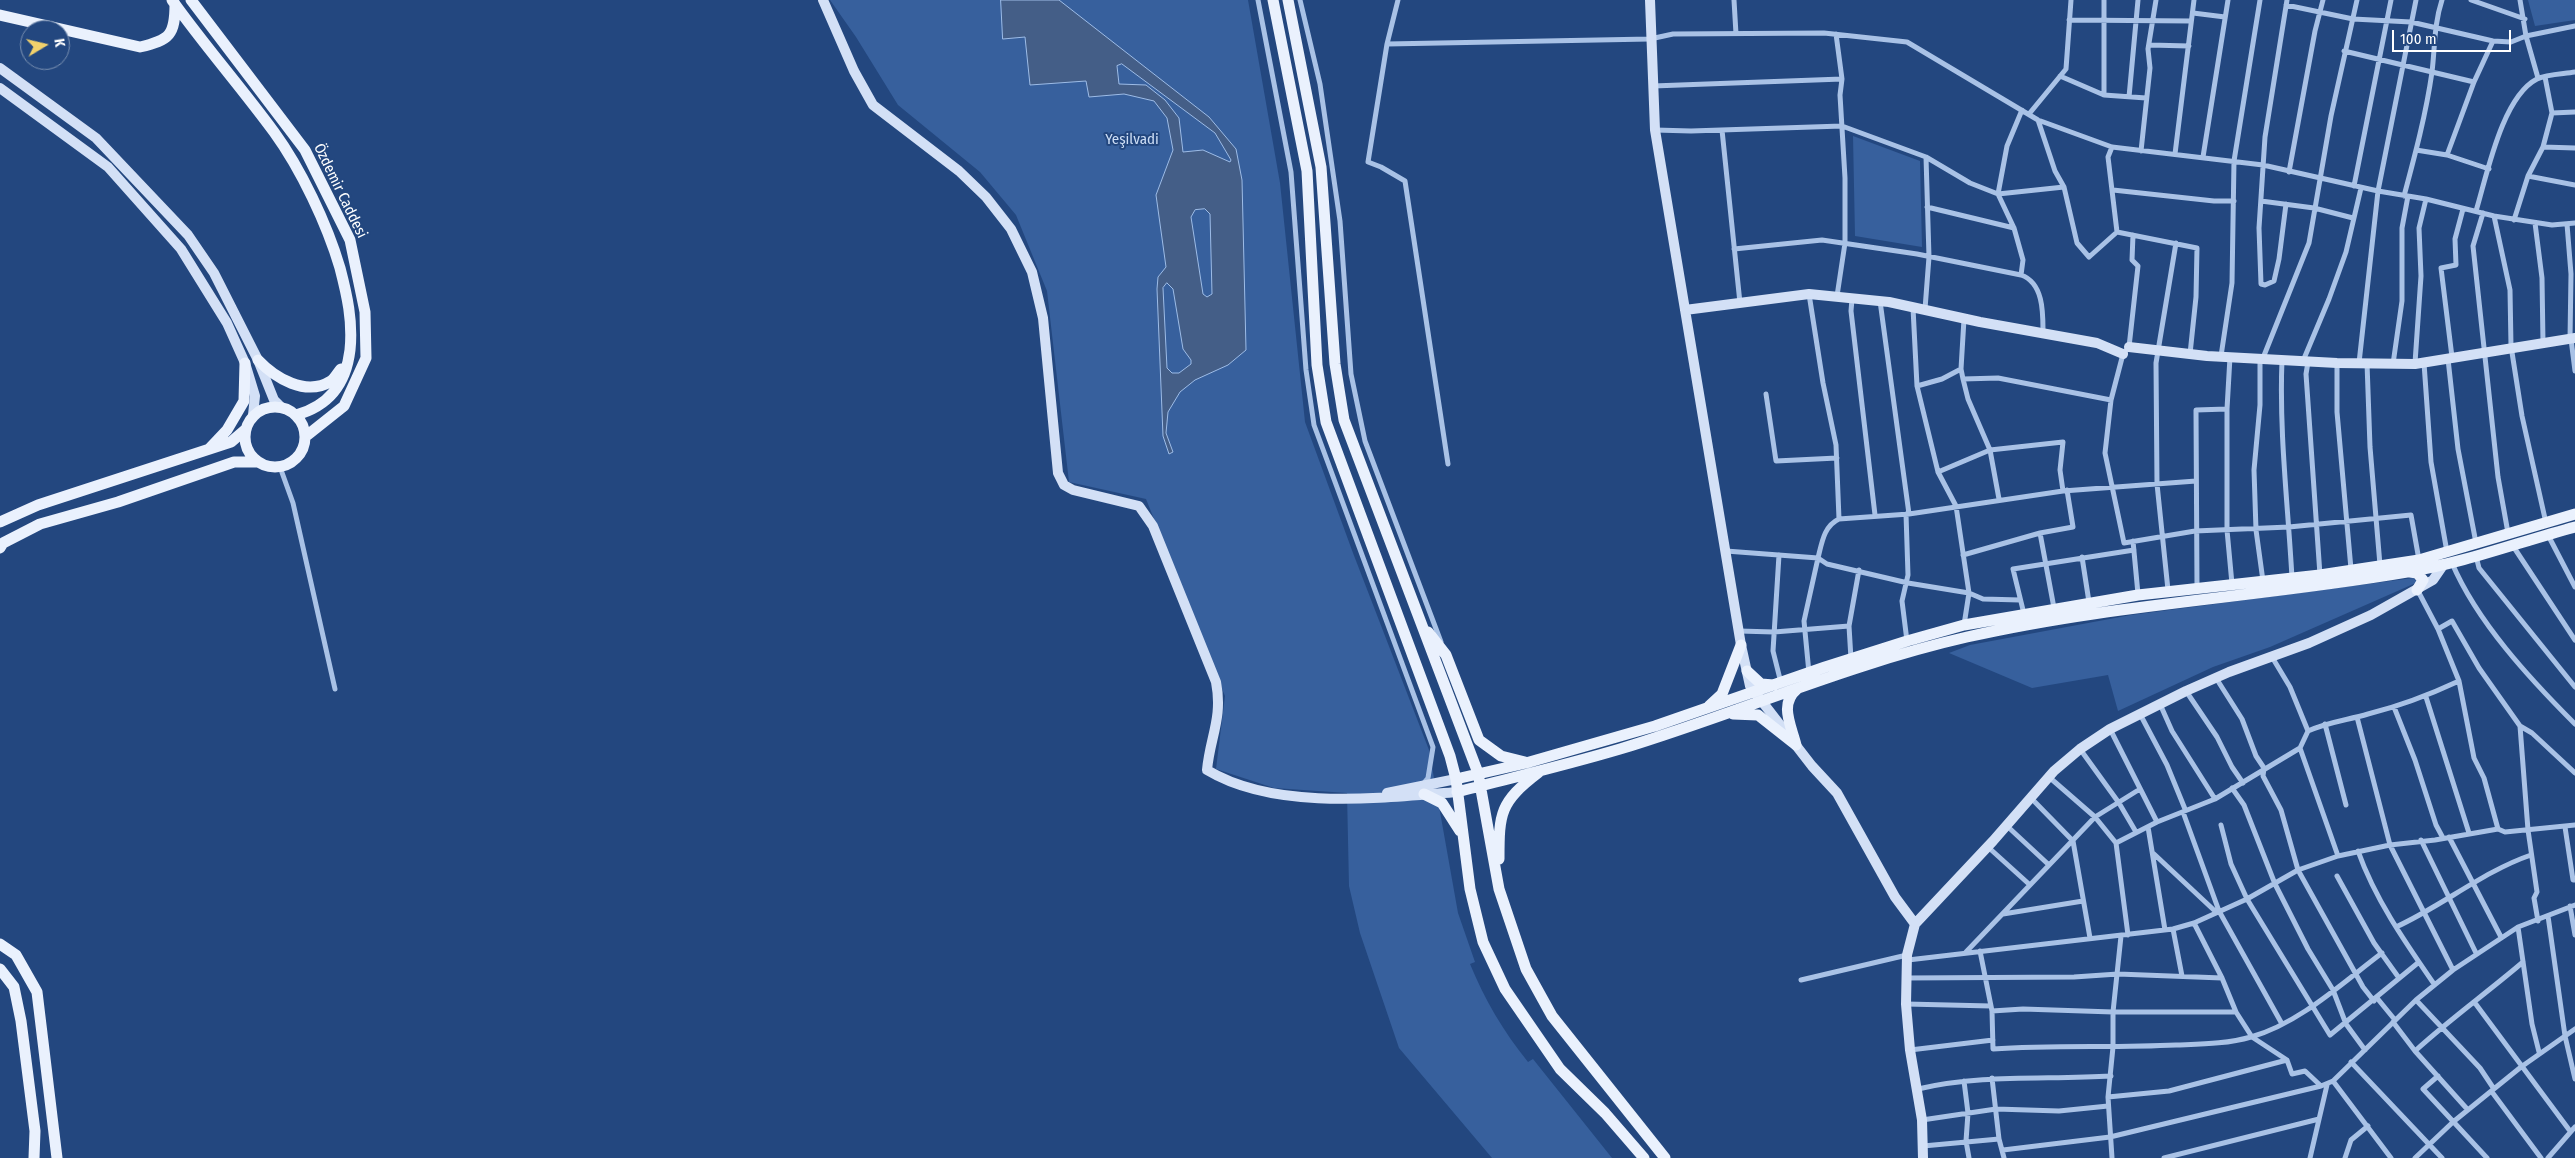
<!DOCTYPE html>
<html>
<head>
<meta charset="utf-8">
<style>
	body { margin:0 }
	#map { position:relative; width:2575px; height:1158px; overflow:hidden; background:#23477f; font-family:"Fira Sans Condensed",sans-serif }
	canvas { display:block }
	.north { position:absolute; left:20px; top:20px; width:50px; height:50px; box-sizing:border-box; background:#23477f; border:1px solid #7b91b2; border-radius:50%; rotate:81deg; font-size:14px; font-weight:700; line-height:20px; text-align:center; color:#fff }
	.north::after { content:''; display:block; margin:auto; width:18px; height:22px; background:#f1d16c; clip-path:polygon(50% 0,100% 100%,50% 72%,0 100%) }
	.scale { position:absolute; left:2392px; top:30px; width:119px; height:22px; box-sizing:border-box; border:2px solid #fff; border-top:0; padding-left:6px; font-size:15px; line-height:18px; white-space:nowrap; color:#fff; -webkit-text-stroke:4px #23477f; paint-order:stroke }
</style>
</head>
<body>
<div id="map">
<canvas width="2575" height="1158"></canvas>
<div class="north">K</div>
<div class="scale">100 m</div>
</div>
<script>
const ctx = document.querySelector('canvas').getContext('2d');
ctx.lineJoin = 'round';
function fill(path, color) { ctx.fillStyle = color; ctx.fill(path, 'evenodd'); }
function stroke(path, color, width, dash) { ctx.strokeStyle = color; ctx.lineWidth = width; ctx.lineCap = dash ? 'butt' : 'round'; ctx.setLineDash(dash || []); ctx.stroke(path); }
function label(font, color, halo, rows, align = 'center') {
  ctx.font = font + ' "Fira Sans Condensed",sans-serif'; ctx.lineWidth = 4; ctx.setLineDash([]); ctx.textBaseline = 'middle'; ctx.strokeStyle = halo; ctx.fillStyle = color; for (const [text, x, y, turn = 0] of rows) {
    ctx.save(); ctx.translate(x, y); ctx.rotate((+turn || 0) * Math.PI / 180); ctx.textAlign = isNaN(turn) ? turn : align; if (halo) ctx.strokeText(text, 0, 0); ctx.fillText(text, 0, 0); ctx.restore();
  }
}
fill(new Path2D(`
	M 830,0 L 1248,0 L 1280,183 L 1305,422 L 1353,553 L 1429,750 L 1458,913 L 1475,962 L 1470,964 C 1485,1000 1503,1031 1528,1062 L 1533,1059 L 1612,1158 L 1492,1158 L 1399,1048 L 1360,933 L 1349,886 L 1347,793 L 1274,788 L 1216,769 L 1225,696 L 1146,499 L 1069,482 L 1047,291 L 1016,215 L 980,172 L 898,105 L 856,37 Z
	M 2528,0 L 2575,0 L 2575,20 L 2535,26 Z
	M 1853,136 L 1920,161 L 1922,247 L 1855,236 Z
	M 2413,578 L 2418,582 L 2270,647 L 2213,667 L 2118,711 L 2108,675 L 2032,688 L 1949,653 L 1970,645 L 2131,615 Z`), '#37609d');
const water = new Path2D(`
	M 1001,0 L 1059,0 L 1209,117 L 1236,149 L 1242,180 L 1246,350 L 1228,365 L 1195,380 L 1180,392 L 1168,412 L 1166,433 L 1173,452 L 1169,454 L 1163,436 L 1157,289 L 1158,277 L 1166,267 L 1156,195 L 1173,150 L 1167,118 L 1154,101 L 1124,94 L 1089,97 L 1086,81 L 1030,85 L 1025,37 L 1003,39 ZM 1122,64 L 1215,133 L 1231,160 L 1230,162 L 1203,150 L 1183,152 L 1179,118 L 1165,100 L 1146,85 L 1119,84 L 1117,66 ZM 1205,209 L 1210,214 L 1212,294 L 1207,297 L 1203,294 L 1191,217 L 1195,210 ZM 1167,283 L 1173,289 L 1183,349 L 1191,360 L 1191,364 L 1179,373 L 1172,373 L 1167,368 L 1163,288 Z`);
fill(water, '#445e87');
stroke(water, '#9dbce7', 1);
stroke(new Path2D(`
	M 1258,0 L 1291,172 L 1306,370 L 1314,425 L 1433,747 L 1428,778 L 1423,784
	M 1300,0 L 1320,84 L 1340,221 L 1351,374 L 1365,441 L 1441,642
	M 1398,0 L 1387,44 L 1368,162 L 1381,167 L 1405,181 L 1448,464
	M 1734,0 L 1736,34
	M 2471,0 L 2525,19
	M 2520,0 L 2526,36 L 2538,78
	M 2286,5 L 2353,19 L 2411,22 L 2493,41 L 2511,42 L 2526,36 L 2575,26
	M 2193,13 L 2225,17
	M 2069,20 L 2191,21
	M 1836,34 L 1842,79 L 1840,95 L 1845,178 L 1845,243 L 1837,296
	M 1387,44 L 1650,39 L 1673,34 L 1824,33 L 1907,42 L 2038,120 L 2112,147 L 2263,165 L 2378,191 L 2426,199 L 2494,216 L 2552,225 L 2575,223
	M 2150,45 L 2189,46
	M 2344,51 L 2474,82
	M 2060,76 L 2104,95 L 2146,98
	M 1653,86 L 1842,79
	M 2104,95 L 2104,0
	M 2129,97 L 2138,0
	M 2022,110 L 2007,146 L 1998,194 L 2014,228 L 2023,260 L 2021,275 C 2044,283 2043,314 2043,333
	M 2552,113 L 2575,112
	M 2029,114 L 2066,69 L 2071,0
	M 2038,120 L 2055,171 L 2064,187 L 2077,243 L 2089,257 L 2117,232
	M 1655,130 L 1691,131 L 1842,126 L 1926,157 L 1929,257 L 1925,309
	M 1722,130 L 1740,303
	M 2112,147 L 2108,157 L 2117,232
	M 2543,147 L 2575,148
	M 2416,150 L 2447,155
	M 2141,151 L 2150,68 L 2148,49 L 2156,0
	M 2175,154 L 2194,0
	M 1926,157 L 1970,183 L 1998,194 L 2064,187
	M 2203,157 L 2228,0
	M 2489,169 L 2447,155 L 2474,82 L 2493,41
	M 2289,172 L 2315,31 L 2323,0
	M 2528,176 L 2575,185
	M 2354,186 L 2391,0
	M 2113,190 L 2214,201 L 2234,201
	M 2404,196 C 2415,155 2426,114 2432,72 C 2435,47 2434,24 2442,0
	M 2261,201 L 2314,208 L 2353,218
	M 2286,204 L 2279,259 L 2274,281 L 2265,285 L 2261,284 L 2259,228 L 2265,137 L 2287,0
	M 1927,207 L 2014,228
	M 2476,211 C 2487,175 2502,97 2537,79 C 2547,74 2563,74 2575,72
	M 2483,213 L 2473,246 L 2498,477 L 2508,533
	M 2494,216 L 2510,290 L 2511,346 L 2522,416 L 2546,523
	M 2514,220 L 2528,176 L 2543,147 L 2552,113 L 2545,77
	M 2535,223 L 2542,278 L 2543,343
	M 2567,224 L 2571,274 L 2570,339
	M 2117,232 L 2197,248 L 2196,297 L 2190,354
	M 2133,235 L 2132,260 L 2138,266 L 2129,347 L 2123,354 L 2111,400 L 2105,453 L 2124,543 L 2195,531 L 2289,527 L 2411,515 L 2419,560
	M 1734,249 L 1822,240 L 1917,254 L 2021,275
	M 1809,294 L 1823,383 L 1836,445 L 1839,519
	M 1852,299 L 1851,311 L 1875,515
	M 1880,301 L 1909,514
	M 1913,308 L 1917,386 L 1938,472
	M 1964,319 L 1961,369 L 1963,379 L 1968,399 L 1990,450 L 1999,499
	M 2571,339 L 2575,371
	M 2221,356 L 2232,283 L 2234,161 L 2260,0
	M 2452,357 L 2441,268 L 2456,265 L 2455,239 L 2463,209
	M 2263,358 L 2309,243 L 2331,116 L 2357,0
	M 2260,359 L 2260,405 L 2254,470 L 2256,530 L 2263,581
	M 2448,359 L 2458,449 L 2476,543
	M 2282,360 C 2279,433 2288,505 2292,578
	M 2303,361 L 2329,299 L 2346,252 L 2361,188
	M 2308,362 L 2306,374 L 2320,575
	M 2337,363 L 2337,412 L 2351,569
	M 2359,363 L 2378,191 L 2416,0
	M 2367,363 L 2370,447 L 2380,565
	M 2415,363 L 2421,276 L 2419,228 L 2426,199
	M 2424,363 L 2431,462 L 2447,552
	M 2393,364 L 2402,301 L 2402,228 L 2408,196
	M 1963,379 L 1998,378 L 2111,400
	M 1917,386 L 1942,379 L 1961,369
	M 1766,394 L 1776,461 L 1837,458
	M 2227,409 L 2230,357
	M 280,467 L 293,503 L 335,689
	M 1906,514 L 1908,575 L 1902,601 L 1907,641
	M 2040,533 L 2054,608
	M 2548,535 L 2575,587
	M 2133,541 L 2138,594
	M 2513,546 L 2575,640
	M 1726,551 L 1818,558 L 1804,621 L 1809,673
	M 1779,555 L 1773,651 L 1781,683
	M 1963,555 L 2040,533 L 2073,527 L 2067,490
	M 2476,556 L 2479,568 L 2575,687
	M 2082,557 L 2089,602
	M 2452,563 C 2477,622 2530,679 2575,724
	M 2197,587 L 2196,410 L 2227,409 L 2227,530 L 2232,584
	M 2168,590 L 2157,484 L 2156,363 L 2176,243
	M 2418,591 L 2438,629 L 2459,681 L 2474,758 L 2484,778 L 2498,829
	M 2020,600 L 1983,599 L 1969,593 L 1908,583 L 1827,564 L 1818,558 C 1822,542 1824,526 1839,519 L 1909,514 L 2063,491 L 2196,481
	M 2024,614 L 2013,569 L 2134,550
	M 1964,625 L 1969,593 L 1956,506 L 1938,472 L 1990,450 L 2063,442 L 2060,470 L 2063,491
	M 2438,629 L 2452,621 L 2479,668 L 2520,726 L 2532,733 L 2575,773
	M 1739,631 L 1774,632 L 1849,626
	M 2272,657 L 2290,687 L 2308,731 L 2300,748 L 2338,856
	M 1851,659 L 1849,626 L 1859,570
	M 2216,678 L 2242,719 L 2256,756 L 2264,768 L 2263,776 L 2281,810 L 2298,870 L 2363,987 L 2374,1001
	M 2186,691 L 2217,737 L 2232,767 L 2243,783
	M 2426,697 L 2469,833
	M 2160,704 L 2172,731 L 2215,799
	M 2394,707 L 2415,760 L 2436,825 L 2443,838
	M 2140,714 L 2167,765 L 2185,809
	M 2357,717 L 2390,845 L 2453,970
	M 2325,724 L 2346,805
	M 2520,726 L 2528,830 L 2537,892 L 2534,898 L 2538,921
	M 2110,729 L 2157,822
	M 2308,731 C 2328,722 2348,720 2368,714 C 2400,706 2429,695 2459,681
	M 2080,749 L 2119,803 L 2136,832
	M 2049,777 L 2095,817 L 2116,843 L 2128,935
	M 2232,788 L 2244,805 L 2275,884 L 2308,949 L 2333,990 L 2346,1024 L 2365,1050
	M 2031,798 L 2073,841 L 2090,938
	M 2183,812 L 2219,911 L 2282,1024
	M 2221,825 L 2231,864 L 2247,899 L 2330,1035 L 2419,962
	M 2007,826 L 2049,865
	M 2148,827 L 2165,930
	M 2565,827 L 2573,880 L 2575,880
	M 2449,837 L 2501,937
	M 2421,840 L 2476,953
	M 2116,843 L 2157,822 L 2215,799 L 2300,748
	M 1988,847 L 2030,885
	M 2358,851 C 2375,899 2405,942 2434,984
	M 2154,854 L 2216,912
	M 2337,876 L 2374,943 L 2399,978
	M 2570,906 L 2575,935
	M 2003,914 L 2083,901
	M 2548,916 L 2565,1036 L 2575,1079
	M 2194,923 L 2222,978 L 2236,1012 L 2252,1037 L 2287,1060 L 2292,1074 L 2305,1071 L 2321,1086 L 2333,1081 L 2416,1000 L 2453,970 L 2518,927 L 2575,905
	M 2396,927 C 2442,906 2484,871 2531,855
	M 2518,927 L 2532,1024 L 2539,1052
	M 2173,929 L 2182,976
	M 1980,951 L 1992,1011 L 1993,1049 C 2054,1045 2115,1048 2176,1045 C 2201,1044 2227,1044 2251,1037 C 2300,1023 2342,983 2382,953
	M 1966,952 L 2095,817 L 2140,789
	M 1908,960 L 2173,929 L 2194,923 L 2247,899 L 2298,870 L 2338,856 L 2390,845 L 2435,840 L 2498,829 L 2505,832 L 2575,825
	M 1906,978 L 2074,977 L 2118,974 L 2222,978
	M 1801,980 L 1907,955
	M 2377,998 L 2395,1020
	M 2416,1000 L 2480,1068 L 2494,1089
	M 2475,1003 L 2570,1131
	M 1906,1004 L 1991,1006
	M 1992,1011 L 2023,1009 L 2113,1012 L 2236,1012
	M 2393,1022 L 2415,1051 L 2468,1110
	M 1910,1050 L 1993,1040
	M 2415,1051 C 2450,1019 2488,992 2523,962
	M 2351,1062 L 2442,1158
	M 2438,1076 L 2423,1089 L 2487,1158
	M 1992,1078 L 1999,1139 L 2004,1158
	M 1964,1081 L 1968,1113 L 1966,1141 L 1969,1158
	M 2333,1081 L 2391,1158
	M 1918,1089 C 1981,1074 2046,1080 2111,1076
	M 2492,1092 L 2541,1158
	M 2108,1097 L 2169,1091 L 2287,1060
	M 1922,1120 L 1996,1109 L 2059,1111 L 2108,1106
	M 1923,1146 L 1999,1139
	M 2003,1150 L 2110,1137 L 2321,1086
	M 2112,1158 L 2108,1097 L 2113,1047 L 2113,1012 L 2121,936
	M 2164,1158 L 2319,1119
	M 2310,1158 L 2327,1085
	M 2345,1158 L 2351,1140 L 2368,1126
	M 2415,1158 L 2453,1122 L 2521,1067 L 2575,1029
	M 2548,1158 L 2575,1127`), '#a9c2e6', 5);
stroke(new Path2D(`
	M 823,0 L 854,71 L 873,105 L 959,171 L 986,197 L 1011,229 L 1032,272 L 1043,318 L 1058,473 L 1064,485 L 1073,490 L 1139,506 L 1153,526 L 1216,682 C 1223,718 1210,737 1207,770 C 1275,811 1381,798 1457,792
	M 1650,0 L 1655,130 L 1741,645 L 1750,686 L 1812,766 L 1837,793 L 1895,897 L 1915,924
	M 0,68 L 96,138 L 188,235 L 214,273 L 258,360 L 274,400 L 281,407
	M 0,88 L 108,167 L 181,249 L 227,323 L 245,363 L 255,396 L 253,415
	M 1685,310 L 1809,294 L 1889,302 L 1980,322 L 2097,343 L 2123,354
	M 2129,347 L 2207,356 L 2337,363 L 2415,364 L 2575,338
	M 1387,793 L 1456,779
	M 1923,1158 L 1922,1120 L 1910,1050 L 1906,1004 L 1907,955 L 1915,924 L 1993,841 L 2054,771 L 2080,749 L 2110,729 L 2186,691 L 2229,672 L 2309,643 L 2371,615 L 2433,580 L 2444,564`), '#d3e0f6', 10);
stroke(new Path2D(`
	M 172,0 C 204,45 241,87 274,132 C 301,169 327,224 340,268 C 347,295 353,321 350,350 C 346,384 329,406 296,415
	M 191,0 L 305,150 L 350,240 L 365,312 L 366,358 L 344,406 L 305,437
	M 1273,0 L 1307,171 L 1317,365 L 1326,422 L 1450,756 L 1456,779 L 1470,889 L 1483,942 L 1505,989 L 1560,1069 L 1605,1113 L 1644,1158
	M 1288,0 L 1321,167 L 1335,364 L 1344,420 L 1478,773 L 1499,889 L 1526,969 L 1552,1016 L 1665,1158
	M 0,15 L 140,47 C 170,40 175,35 175,4
	M 258,360 C 275,378 306,397 331,381 C 335,378 338,372 341,369
	M245 437a30 30 0 1 1 60 0a30 30 0 1 1-60 0Z
	M 209,449 L 227,430 L 244,401 L 245,363
	M 0,522 L 38,505 L 231,442 L 245,430
	M 0,548 L 3,543 L 40,524 L 118,502 L 234,462 L 257,462
	M 2410,572 L 2417,573 L 2423,580 L 2417,590
	M 1428,632 L 1446,655 L 1479,740 L 1501,756 L 1525,762
	M 1747,671 L 1761,684 L 1774,685
	M 1709,706 L 1722,694 L 1741,645
	M 1733,714 L 1758,715 L 1796,745
	M 1796,745 C 1791,725 1779,704 1797,689
	M 1456,779 L 1526,763 L 1655,726 L 1825,667 L 1907,641 L 1964,625 L 2138,595 L 2320,575 L 2419,560 L 2575,514
	M 1457,792 C 1511,778 1566,765 1620,749 C 1736,714 1848,664 1967,637 C 2112,604 2261,597 2407,572 C 2464,563 2519,542 2575,527
	M 1424,794 L 1442,803 L 1460,831
	M 1499,859 C 1499,813 1500,802 1538,773
	M 0,944 L 16,955 L 37,992 L 57,1158
	M 0,969 L 14,987 L 21,1021 L 35,1131 L 34,1158`), '#eaf1fd', 11);
label('15px', '#ccddf5', '#23477f', [
	["Yeşilvadi",1132,140]
]);
label('15px', '#fff', '#23477f', [
	["Özdemir Caddesi",340,191,64]
]);
</script>
</body>
</html>
